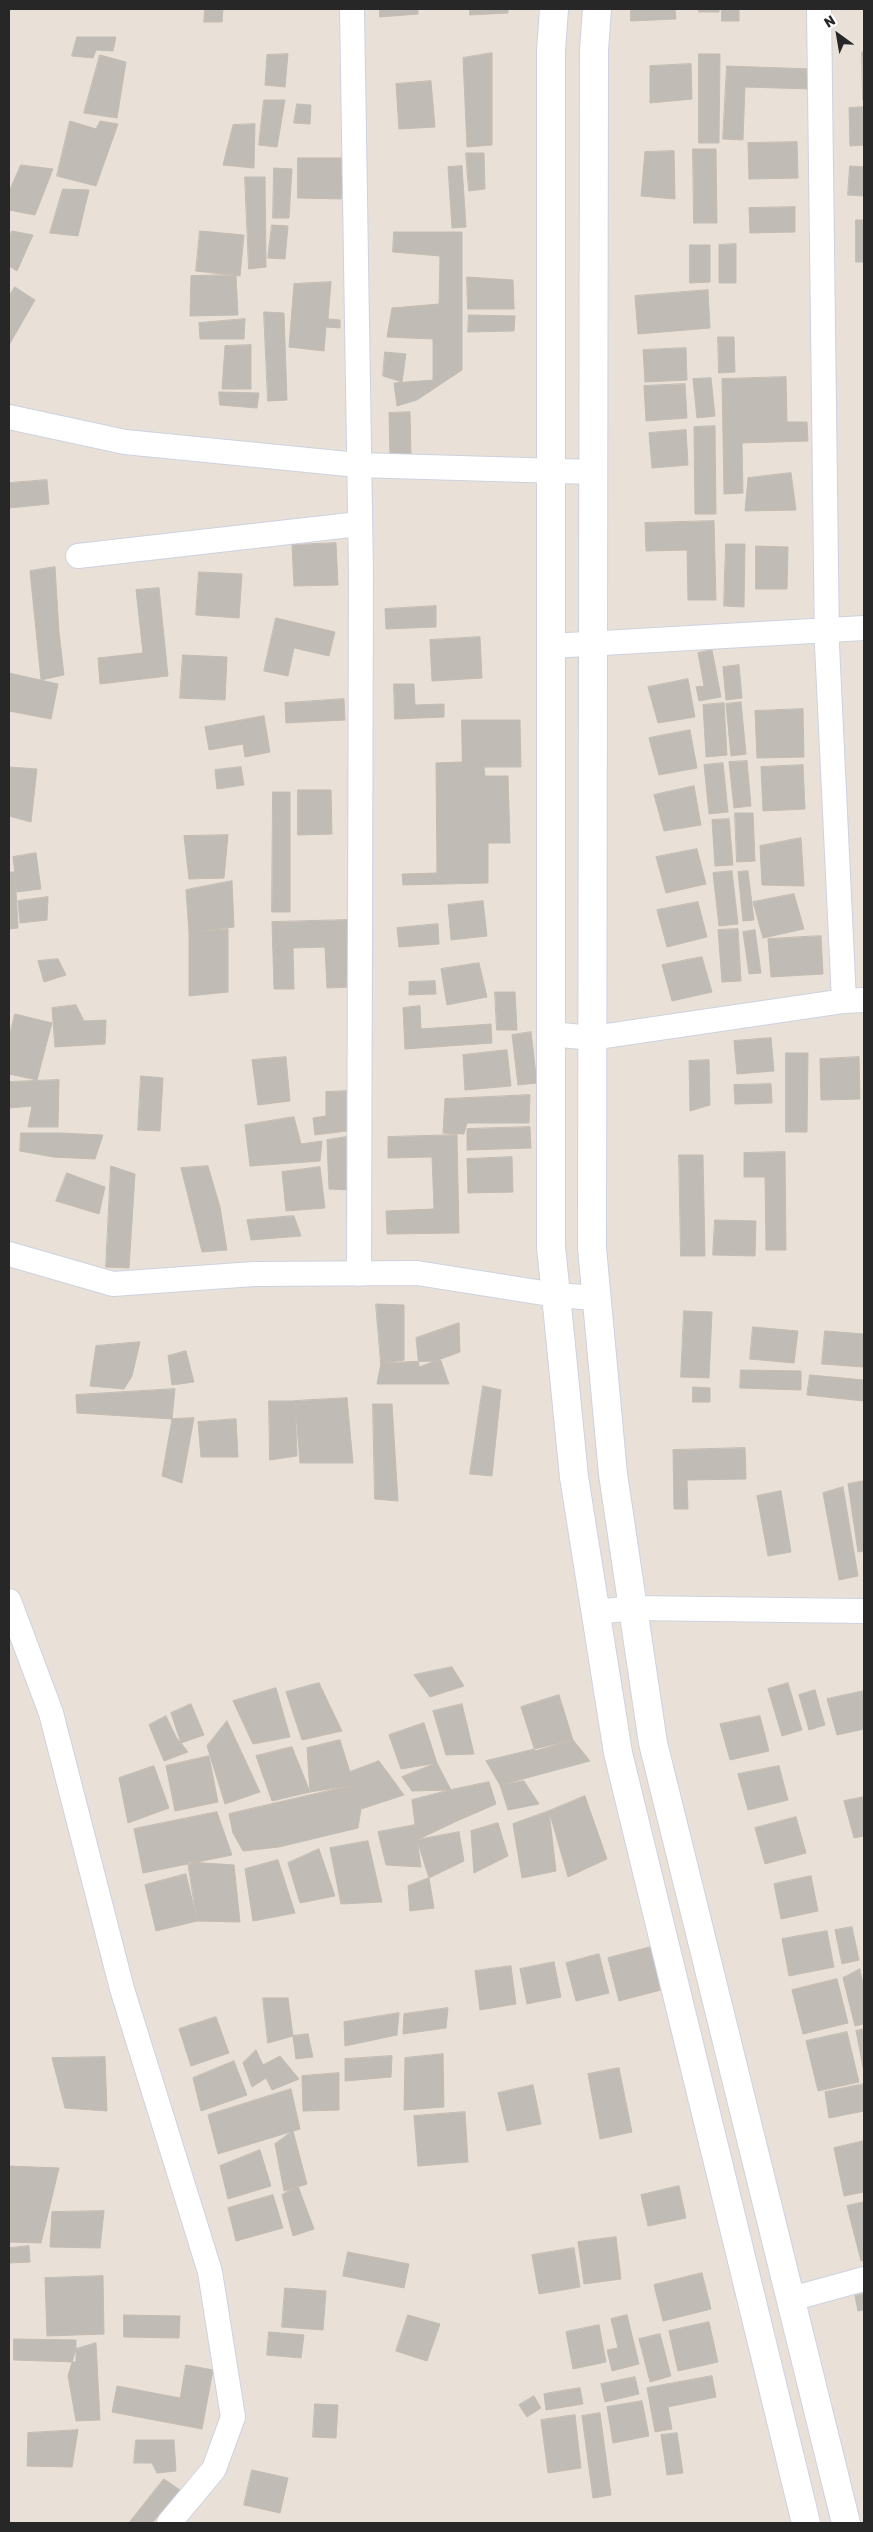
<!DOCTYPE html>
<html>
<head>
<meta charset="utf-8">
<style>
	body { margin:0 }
	#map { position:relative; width:873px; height:2532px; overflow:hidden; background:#e9e1d8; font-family:Rubik,sans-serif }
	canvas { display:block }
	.frame { position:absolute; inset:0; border:10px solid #272727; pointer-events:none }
	.north { position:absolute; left:813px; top:10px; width:50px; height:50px; -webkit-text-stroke:4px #fff; paint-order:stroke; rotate:328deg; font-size:14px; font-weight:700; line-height:20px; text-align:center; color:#272727 }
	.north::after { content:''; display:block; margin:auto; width:18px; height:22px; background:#272727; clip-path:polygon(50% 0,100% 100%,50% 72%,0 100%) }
</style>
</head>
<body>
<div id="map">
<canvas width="873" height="2532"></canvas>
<div class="frame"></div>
<div class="north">N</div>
</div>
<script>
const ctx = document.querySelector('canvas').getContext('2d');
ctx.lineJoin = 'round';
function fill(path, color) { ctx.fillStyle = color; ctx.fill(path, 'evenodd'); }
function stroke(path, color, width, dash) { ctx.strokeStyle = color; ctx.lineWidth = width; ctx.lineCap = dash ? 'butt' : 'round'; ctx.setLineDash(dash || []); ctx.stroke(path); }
const building = new Path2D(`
	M 205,9 L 223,9 L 222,22 L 204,22 Z
	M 380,9 L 418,9 L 418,14 L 380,17 Z
	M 470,9 L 508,9 L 508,13 L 470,15 Z
	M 631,9 L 675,9 L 676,19 L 631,21 Z
	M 699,9 L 719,9 L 719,12 L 699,12 Z
	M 722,9 L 739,9 L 739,21 L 722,21 Z
	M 77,37 L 116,37 L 113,51 L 96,50 L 93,58 L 72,56 Z
	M 862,52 L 864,52 L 864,100 L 863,100 Z
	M 492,53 L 492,145 L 467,147 L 463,58 Z
	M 288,54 L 285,87 L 265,85 L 267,55 Z
	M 699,54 L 720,54 L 719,143 L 699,143 Z
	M 100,55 L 126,62 L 117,118 L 84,113 Z
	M 691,64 L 692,99 L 650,103 L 650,66 Z
	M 727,66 L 811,69 L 811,89 L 745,87 L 743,140 L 723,139 Z
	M 431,81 L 435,127 L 399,129 L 396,84 Z
	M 264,100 L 285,100 L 277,147 L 259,145 Z
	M 297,104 L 311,105 L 310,124 L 294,123 Z
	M 864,107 L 864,145 L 850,146 L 849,108 Z
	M 70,121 L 96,129 L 100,121 L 118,124 L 96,186 L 57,176 Z
	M 255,124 L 254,168 L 223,165 L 233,125 Z
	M 797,142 L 798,178 L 749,179 L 748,143 Z
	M 693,149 L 716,149 L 717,223 L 694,223 Z
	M 674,151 L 675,199 L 641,196 L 645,152 Z
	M 466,153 L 484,153 L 485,189 L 469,191 Z
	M 298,158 L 344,158 L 341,199 L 298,198 Z
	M 21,165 L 53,169 L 35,215 L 9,210 L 9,192 Z
	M 462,166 L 466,227 L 452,228 L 448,167 Z
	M 850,166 L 864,167 L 864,196 L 848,195 Z
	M 274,168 L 292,169 L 289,218 L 273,218 Z
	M 245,177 L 265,177 L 266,267 L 249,269 Z
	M 63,189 L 89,190 L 78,236 L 50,233 Z
	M 795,207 L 795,232 L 750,233 L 749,208 Z
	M 856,220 L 864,220 L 864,262 L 856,262 Z
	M 272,225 L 288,226 L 285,259 L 268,258 Z
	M 12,231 L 33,235 L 17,271 L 9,266 L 9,239 Z
	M 200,231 L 244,235 L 240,276 L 196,271 Z
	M 394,232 L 462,232 L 462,370 L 417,400 L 397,406 L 394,383 L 433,380 L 433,339 L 387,337 L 392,308 L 439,304 L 440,256 L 393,252 Z
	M 736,244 L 736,283 L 719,283 L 719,245 Z
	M 690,245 L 710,245 L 710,282 L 690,283 Z
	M 236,275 L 238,315 L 190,316 L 191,276 Z
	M 467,277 L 513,280 L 514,309 L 468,309 Z
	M 331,282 L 328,319 L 340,320 L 340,328 L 326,327 L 324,351 L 289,347 L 294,284 Z
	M 15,287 L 35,300 L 9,345 L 9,296 Z
	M 708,290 L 710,328 L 638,334 L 635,296 Z
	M 264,312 L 284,313 L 287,400 L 268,401 Z
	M 469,315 L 515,316 L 514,331 L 468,332 Z
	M 245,319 L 244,339 L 200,339 L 199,323 Z
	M 718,337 L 734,337 L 735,372 L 719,373 Z
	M 251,345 L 251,389 L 222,389 L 225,346 Z
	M 686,348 L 687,380 L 645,382 L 643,350 Z
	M 385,352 L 406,354 L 402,382 L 383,376 Z
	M 786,377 L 787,422 L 807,422 L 808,441 L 742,443 L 743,493 L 724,494 L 722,379 Z
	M 711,378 L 715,416 L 697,418 L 693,379 Z
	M 685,384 L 687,418 L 646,421 L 644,386 Z
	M 219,392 L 259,393 L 257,408 L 220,405 Z
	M 410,412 L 411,454 L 390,455 L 389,413 Z
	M 715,426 L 716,514 L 695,514 L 694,427 Z
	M 686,430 L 688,465 L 652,468 L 649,433 Z
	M 791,473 L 796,510 L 745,511 L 748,478 Z
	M 47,480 L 49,504 L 9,508 L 9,483 Z
	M 714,521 L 716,600 L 688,600 L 687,550 L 646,551 L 645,523 Z
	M 336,543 L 338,585 L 294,586 L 292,545 Z
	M 726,544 L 745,544 L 744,607 L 724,606 Z
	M 756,546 L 788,547 L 787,589 L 756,589 Z
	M 55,567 L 59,632 L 64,675 L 41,680 L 30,571 Z
	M 199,572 L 242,574 L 239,618 L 196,615 Z
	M 159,588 L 168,676 L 100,684 L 98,658 L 143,653 L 136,590 Z
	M 436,606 L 436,627 L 386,629 L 385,609 Z
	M 276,618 L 335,632 L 329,656 L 294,648 L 288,676 L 264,671 Z
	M 480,637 L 482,678 L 432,681 L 430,640 Z
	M 712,650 L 721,697 L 699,701 L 696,687 L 704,686 L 698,653 Z
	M 183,655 L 227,657 L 225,700 L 180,698 Z
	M 739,665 L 742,698 L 726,700 L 723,667 Z
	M 9,673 L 58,684 L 51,719 L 9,711 Z
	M 688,679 L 695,717 L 658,723 L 648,687 Z
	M 394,684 L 414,684 L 415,705 L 444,704 L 444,717 L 395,719 Z
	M 344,699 L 345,720 L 286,723 L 285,703 Z
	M 741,702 L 746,754 L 731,756 L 726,704 Z
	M 724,703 L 727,755 L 706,757 L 703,705 Z
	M 803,709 L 804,757 L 757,758 L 755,711 Z
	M 264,716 L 270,752 L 245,757 L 243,744 L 209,750 L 205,727 Z
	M 462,720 L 520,720 L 521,767 L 484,767 L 485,776 L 508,776 L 510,843 L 488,843 L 488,883 L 403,885 L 402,874 L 437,873 L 436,763 L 462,762 Z
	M 690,730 L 697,768 L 659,775 L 649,738 Z
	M 747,761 L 751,806 L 734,808 L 729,762 Z
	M 723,763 L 728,812 L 709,814 L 704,765 Z
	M 803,765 L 805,809 L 763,811 L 761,767 Z
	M 9,767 L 37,769 L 31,822 L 9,816 Z
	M 241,767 L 244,785 L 217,789 L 215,770 Z
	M 694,786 L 701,825 L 664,831 L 654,795 Z
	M 298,790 L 331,790 L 332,834 L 298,835 Z
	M 273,792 L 290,792 L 290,912 L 272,912 Z
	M 735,813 L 753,813 L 755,861 L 737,862 Z
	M 729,819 L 733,865 L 715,866 L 712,820 Z
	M 228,835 L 224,878 L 189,879 L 184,836 Z
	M 801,838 L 804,886 L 762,885 L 760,846 Z
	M 697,849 L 706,884 L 666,893 L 656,857 Z
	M 36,853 L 41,889 L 17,892 L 13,857 Z
	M 732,871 L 738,924 L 719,926 L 713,873 Z
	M 748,871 L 754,920 L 743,921 L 738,872 Z
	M 9,872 L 15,872 L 18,928 L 9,929 Z
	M 232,881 L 234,927 L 189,932 L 186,890 Z
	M 794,894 L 804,929 L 763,938 L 753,902 Z
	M 48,897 L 47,920 L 20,923 L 18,901 Z
	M 483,901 L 487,936 L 451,940 L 448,905 Z
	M 698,902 L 707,937 L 667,947 L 657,910 Z
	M 348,920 L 350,987 L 327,988 L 325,947 L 293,948 L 294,989 L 274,989 L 272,922 Z
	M 438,924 L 439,944 L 399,947 L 397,928 Z
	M 228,929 L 228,992 L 189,996 L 189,932 Z
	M 738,929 L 741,981 L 722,982 L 718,930 Z
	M 755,930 L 761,973 L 749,974 L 743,932 Z
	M 821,936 L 823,974 L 771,977 L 768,939 Z
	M 702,957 L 712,992 L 672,1001 L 662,965 Z
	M 58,959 L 66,975 L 44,982 L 38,961 Z
	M 479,963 L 487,997 L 447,1005 L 441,969 Z
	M 435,981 L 436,994 L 409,995 L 409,982 Z
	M 495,992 L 515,992 L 517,1030 L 497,1030 Z
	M 76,1005 L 84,1021 L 106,1020 L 105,1044 L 55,1047 L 52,1008 Z
	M 420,1006 L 421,1029 L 491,1024 L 492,1043 L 405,1049 L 403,1008 Z
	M 15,1014 L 52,1023 L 37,1080 L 9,1074 L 9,1038 Z
	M 531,1032 L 537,1083 L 518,1085 L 512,1035 Z
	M 771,1038 L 774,1071 L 737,1074 L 734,1041 Z
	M 507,1050 L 511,1086 L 465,1090 L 463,1055 Z
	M 786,1053 L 808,1053 L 807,1132 L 786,1132 Z
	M 286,1057 L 290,1101 L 258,1105 L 252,1060 Z
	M 859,1057 L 860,1099 L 821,1100 L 820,1059 Z
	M 709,1060 L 710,1105 L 690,1111 L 689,1061 Z
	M 141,1076 L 163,1078 L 160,1131 L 138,1130 Z
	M 59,1080 L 58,1127 L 28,1127 L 32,1106 L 9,1108 L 9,1082 Z
	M 771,1084 L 772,1103 L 735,1104 L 734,1085 Z
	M 347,1091 L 347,1131 L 315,1135 L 313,1118 L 326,1116 L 326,1092 Z
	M 530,1095 L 529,1123 L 467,1123 L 464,1134 L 443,1133 L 445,1099 Z
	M 294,1117 L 301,1144 L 322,1141 L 320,1161 L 250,1166 L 245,1125 Z
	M 530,1127 L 531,1148 L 467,1150 L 467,1129 Z
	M 21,1133 L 60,1133 L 53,1157 L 20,1151 Z
	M 60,1133 L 103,1135 L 95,1159 L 53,1157 Z
	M 457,1135 L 459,1233 L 387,1234 L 386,1211 L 434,1209 L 432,1157 L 388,1158 L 388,1137 Z
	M 346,1137 L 349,1190 L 329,1189 L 327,1140 Z
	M 785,1152 L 786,1250 L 766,1250 L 765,1177 L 744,1177 L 744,1153 Z
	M 679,1155 L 703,1155 L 705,1256 L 681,1256 Z
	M 512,1157 L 513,1192 L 468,1193 L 467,1159 Z
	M 111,1166 L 135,1174 L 129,1268 L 106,1267 Z
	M 208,1166 L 220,1207 L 227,1250 L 202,1252 L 181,1168 Z
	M 320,1167 L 325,1208 L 286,1211 L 282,1172 Z
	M 67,1173 L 105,1187 L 99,1214 L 56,1201 Z
	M 294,1216 L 301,1236 L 251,1240 L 247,1220 Z
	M 715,1220 L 756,1221 L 755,1256 L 713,1255 Z
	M 376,1304 L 404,1305 L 404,1360 L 381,1363 Z
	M 684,1311 L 712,1312 L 709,1378 L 681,1377 Z
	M 459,1323 L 460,1352 L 419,1367 L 416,1338 Z
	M 753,1327 L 798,1331 L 794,1363 L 750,1359 Z
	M 825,1331 L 864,1334 L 863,1367 L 822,1364 Z
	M 140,1342 L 132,1376 L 124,1389 L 90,1386 L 96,1346 Z
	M 186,1351 L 194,1382 L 172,1385 L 168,1356 Z
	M 441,1361 L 449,1384 L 377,1384 L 381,1363 Z
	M 741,1370 L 801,1371 L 801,1390 L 740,1388 Z
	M 810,1375 L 864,1380 L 864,1401 L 807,1395 Z
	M 483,1386 L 501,1390 L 492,1476 L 470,1474 Z
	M 693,1387 L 710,1388 L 710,1402 L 693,1402 Z
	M 175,1389 L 172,1419 L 77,1413 L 76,1395 Z
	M 347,1398 L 353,1463 L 300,1463 L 295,1401 Z
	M 269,1401 L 295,1401 L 297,1456 L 270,1460 Z
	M 373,1404 L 392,1404 L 398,1501 L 375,1499 Z
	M 194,1418 L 182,1483 L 162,1476 L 172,1419 Z
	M 236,1419 L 238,1457 L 201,1457 L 198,1422 Z
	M 745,1448 L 746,1479 L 687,1480 L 688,1509 L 674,1509 L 673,1450 Z
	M 864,1481 L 864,1551 L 858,1552 L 848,1484 Z
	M 843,1487 L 858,1576 L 839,1580 L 823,1493 Z
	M 781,1491 L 791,1552 L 768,1556 L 757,1496 Z
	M 452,1667 L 464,1686 L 430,1697 L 414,1675 Z
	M 319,1683 L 342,1731 L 302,1740 L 286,1692 Z
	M 788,1683 L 802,1730 L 782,1736 L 768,1689 Z
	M 276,1688 L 290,1737 L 253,1744 L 233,1701 Z
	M 815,1690 L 825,1725 L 809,1730 L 799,1695 Z
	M 864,1691 L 864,1729 L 837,1735 L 827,1699 Z
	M 559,1695 L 573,1740 L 535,1751 L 521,1707 Z
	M 191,1704 L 204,1735 L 181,1743 L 171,1713 Z
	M 462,1704 L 474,1754 L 446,1755 L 433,1711 Z
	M 166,1716 L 176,1737 L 188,1752 L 164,1761 L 149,1725 Z
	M 760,1716 L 769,1751 L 730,1760 L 720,1724 Z
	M 227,1721 L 260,1792 L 225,1804 L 207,1746 Z
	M 424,1723 L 437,1763 L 401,1769 L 389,1735 Z
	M 340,1740 L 354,1785 L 310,1792 L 307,1748 Z
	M 573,1740 L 590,1761 L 500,1785 L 486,1761 Z
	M 292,1747 L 310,1792 L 272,1801 L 256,1756 Z
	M 209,1756 L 218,1802 L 175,1811 L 166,1766 Z
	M 379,1761 L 404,1795 L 361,1809 L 350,1772 Z
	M 437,1763 L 451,1790 L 412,1791 L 402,1777 Z
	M 154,1766 L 169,1808 L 128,1823 L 119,1778 Z
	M 779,1766 L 788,1800 L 748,1810 L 738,1774 Z
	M 524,1781 L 539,1804 L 508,1810 L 500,1785 Z
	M 489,1782 L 496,1804 L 457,1821 L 451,1790 Z
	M 354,1785 L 361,1809 L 233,1833 L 229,1814 Z
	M 451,1790 L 457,1821 L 417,1840 L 412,1800 Z
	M 585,1796 L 607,1859 L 568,1877 L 549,1811 Z
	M 864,1797 L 864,1836 L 854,1838 L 844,1801 Z
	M 361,1809 L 358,1828 L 279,1847 L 243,1851 L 233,1833 Z
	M 549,1811 L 556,1871 L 522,1878 L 513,1824 Z
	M 217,1812 L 232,1855 L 143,1873 L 134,1829 Z
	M 796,1817 L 806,1853 L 765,1864 L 755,1828 Z
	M 498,1823 L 508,1856 L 474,1873 L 471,1831 Z
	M 415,1825 L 421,1867 L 386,1865 L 378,1832 Z
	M 459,1832 L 464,1861 L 429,1878 L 417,1840 Z
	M 368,1841 L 382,1902 L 341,1904 L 330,1848 Z
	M 319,1849 L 335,1896 L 300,1903 L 288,1863 Z
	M 278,1860 L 295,1913 L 253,1921 L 245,1869 Z
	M 188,1862 L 234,1865 L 240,1922 L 197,1921 Z
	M 186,1874 L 197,1921 L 156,1931 L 145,1885 Z
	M 811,1876 L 818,1911 L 781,1919 L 774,1884 Z
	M 429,1878 L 434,1908 L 410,1911 L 408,1886 Z
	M 852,1927 L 859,1960 L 842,1964 L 835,1930 Z
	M 827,1931 L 834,1967 L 789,1976 L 782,1939 Z
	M 651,1947 L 661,1990 L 619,2001 L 608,1958 Z
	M 599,1954 L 609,1993 L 576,2001 L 566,1963 Z
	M 554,1962 L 561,1997 L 527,2004 L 520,1969 Z
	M 511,1966 L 516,2004 L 480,2010 L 475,1971 Z
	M 860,1969 L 864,1989 L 864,2024 L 855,2026 L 843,1978 Z
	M 837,1979 L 848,2023 L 803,2034 L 792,1990 Z
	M 263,1998 L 288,1998 L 293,2036 L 268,2043 Z
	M 448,2008 L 446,2028 L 403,2034 L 404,2014 Z
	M 399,2013 L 397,2035 L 345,2046 L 344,2022 Z
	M 216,2017 L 229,2053 L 191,2066 L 179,2029 Z
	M 864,2029 L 864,2072 L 856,2031 Z
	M 847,2032 L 859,2082 L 818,2091 L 806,2041 Z
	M 308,2034 L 313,2057 L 296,2059 L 293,2036 Z
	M 256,2050 L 263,2065 L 280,2056 L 299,2079 L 272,2090 L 266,2078 L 252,2087 L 243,2063 Z
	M 443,2054 L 444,2107 L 404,2110 L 405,2058 Z
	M 392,2056 L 391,2077 L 345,2081 L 345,2059 Z
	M 105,2057 L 107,2111 L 65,2108 L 52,2058 Z
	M 234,2061 L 247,2095 L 201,2111 L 193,2078 Z
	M 619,2068 L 632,2132 L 600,2139 L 588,2074 Z
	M 339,2073 L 339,2110 L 303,2111 L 302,2076 Z
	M 864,2084 L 864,2111 L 829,2118 L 825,2092 Z
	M 533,2085 L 541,2124 L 507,2131 L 498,2093 Z
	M 291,2089 L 300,2129 L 218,2154 L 208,2115 Z
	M 465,2112 L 468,2162 L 418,2166 L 414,2116 Z
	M 293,2131 L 307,2184 L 284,2191 L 275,2144 Z
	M 864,2141 L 864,2192 L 844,2196 L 834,2148 Z
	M 260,2150 L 271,2186 L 228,2199 L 220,2166 Z
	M 9,2166 L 59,2168 L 41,2243 L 9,2242 Z
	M 298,2186 L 314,2229 L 293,2236 L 282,2195 Z
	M 679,2186 L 686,2218 L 648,2226 L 641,2195 Z
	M 273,2195 L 283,2228 L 236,2241 L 228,2208 Z
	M 864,2202 L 864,2260 L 861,2261 L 847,2206 Z
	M 104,2211 L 100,2248 L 50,2247 L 52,2212 Z
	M 616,2237 L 621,2279 L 584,2284 L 578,2242 Z
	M 29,2246 L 30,2262 L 9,2263 L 9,2248 Z
	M 574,2248 L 580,2287 L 539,2294 L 532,2255 Z
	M 348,2252 L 409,2264 L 404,2288 L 343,2276 Z
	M 702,2273 L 711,2309 L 663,2321 L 654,2285 Z
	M 103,2276 L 104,2334 L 47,2336 L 45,2278 Z
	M 285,2288 L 326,2291 L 323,2330 L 282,2327 Z
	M 864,2294 L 864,2310 L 858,2311 L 855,2296 Z
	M 124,2315 L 180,2316 L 179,2338 L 124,2337 Z
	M 408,2315 L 440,2324 L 427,2361 L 396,2351 Z
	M 627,2315 L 639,2364 L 612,2371 L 607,2350 L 618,2348 L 611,2319 Z
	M 709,2322 L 718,2362 L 678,2371 L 669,2331 Z
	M 599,2325 L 606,2362 L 573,2369 L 566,2332 Z
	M 269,2332 L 304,2335 L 301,2358 L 267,2355 Z
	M 660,2334 L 671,2376 L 650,2382 L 639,2339 Z
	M 14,2339 L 76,2340 L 76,2362 L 14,2360 Z
	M 96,2343 L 100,2420 L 76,2421 L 68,2376 L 76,2349 Z
	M 186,2365 L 213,2370 L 202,2429 L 112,2412 L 117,2386 L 180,2398 Z
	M 712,2376 L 716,2397 L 668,2407 L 672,2429 L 655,2432 L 647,2388 Z
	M 635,2377 L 639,2394 L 605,2402 L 601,2384 Z
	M 580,2388 L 583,2404 L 546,2410 L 544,2394 Z
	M 534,2396 L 541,2408 L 527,2417 L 519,2405 Z
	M 642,2401 L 649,2436 L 613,2443 L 607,2407 Z
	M 315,2404 L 338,2405 L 336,2438 L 313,2437 Z
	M 600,2413 L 611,2495 L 593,2498 L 582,2416 Z
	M 575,2415 L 581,2468 L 548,2473 L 541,2420 Z
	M 78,2430 L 72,2467 L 27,2466 L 28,2433 Z
	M 677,2433 L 683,2473 L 667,2475 L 661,2435 Z
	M 136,2440 L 174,2440 L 176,2471 L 157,2473 L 152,2463 L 134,2463 Z
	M 252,2470 L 288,2478 L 280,2513 L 244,2505 Z
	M 164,2479 L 180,2490 L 152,2523 L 129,2523 Z`);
fill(building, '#c1bbb5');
stroke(building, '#c4bcb2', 1);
const minor = new Path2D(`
	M 352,9 L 361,574 L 359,1274
	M 819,9 L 827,645 L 844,1001
	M 9,417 L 125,442 L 358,465 L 593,472
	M 78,556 L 359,524
	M 551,646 L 864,628
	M 551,1034 L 592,1038 L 844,1001 L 864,1000
	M 9,1254 L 113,1284 L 254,1274 L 417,1273 L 556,1295 L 596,1298
	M 9,1601 L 51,1713 L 122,1989 L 210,2272 L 233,2417 L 214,2469 L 169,2523
	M 596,1612 L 633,1608 L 864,1611
	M 791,2299 L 864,2279`);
const secondary = new Path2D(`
	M 554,9 L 551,51 L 551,1247 L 556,1295 L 574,1477 L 618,1753 L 806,2523
	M 597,9 L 594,50 L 592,1248 L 613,1474 L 653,1743 L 846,2523`);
stroke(minor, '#cdd2e0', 26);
stroke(secondary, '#cdd2e0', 30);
stroke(minor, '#fff', 24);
stroke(secondary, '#fff', 28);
</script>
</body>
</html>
